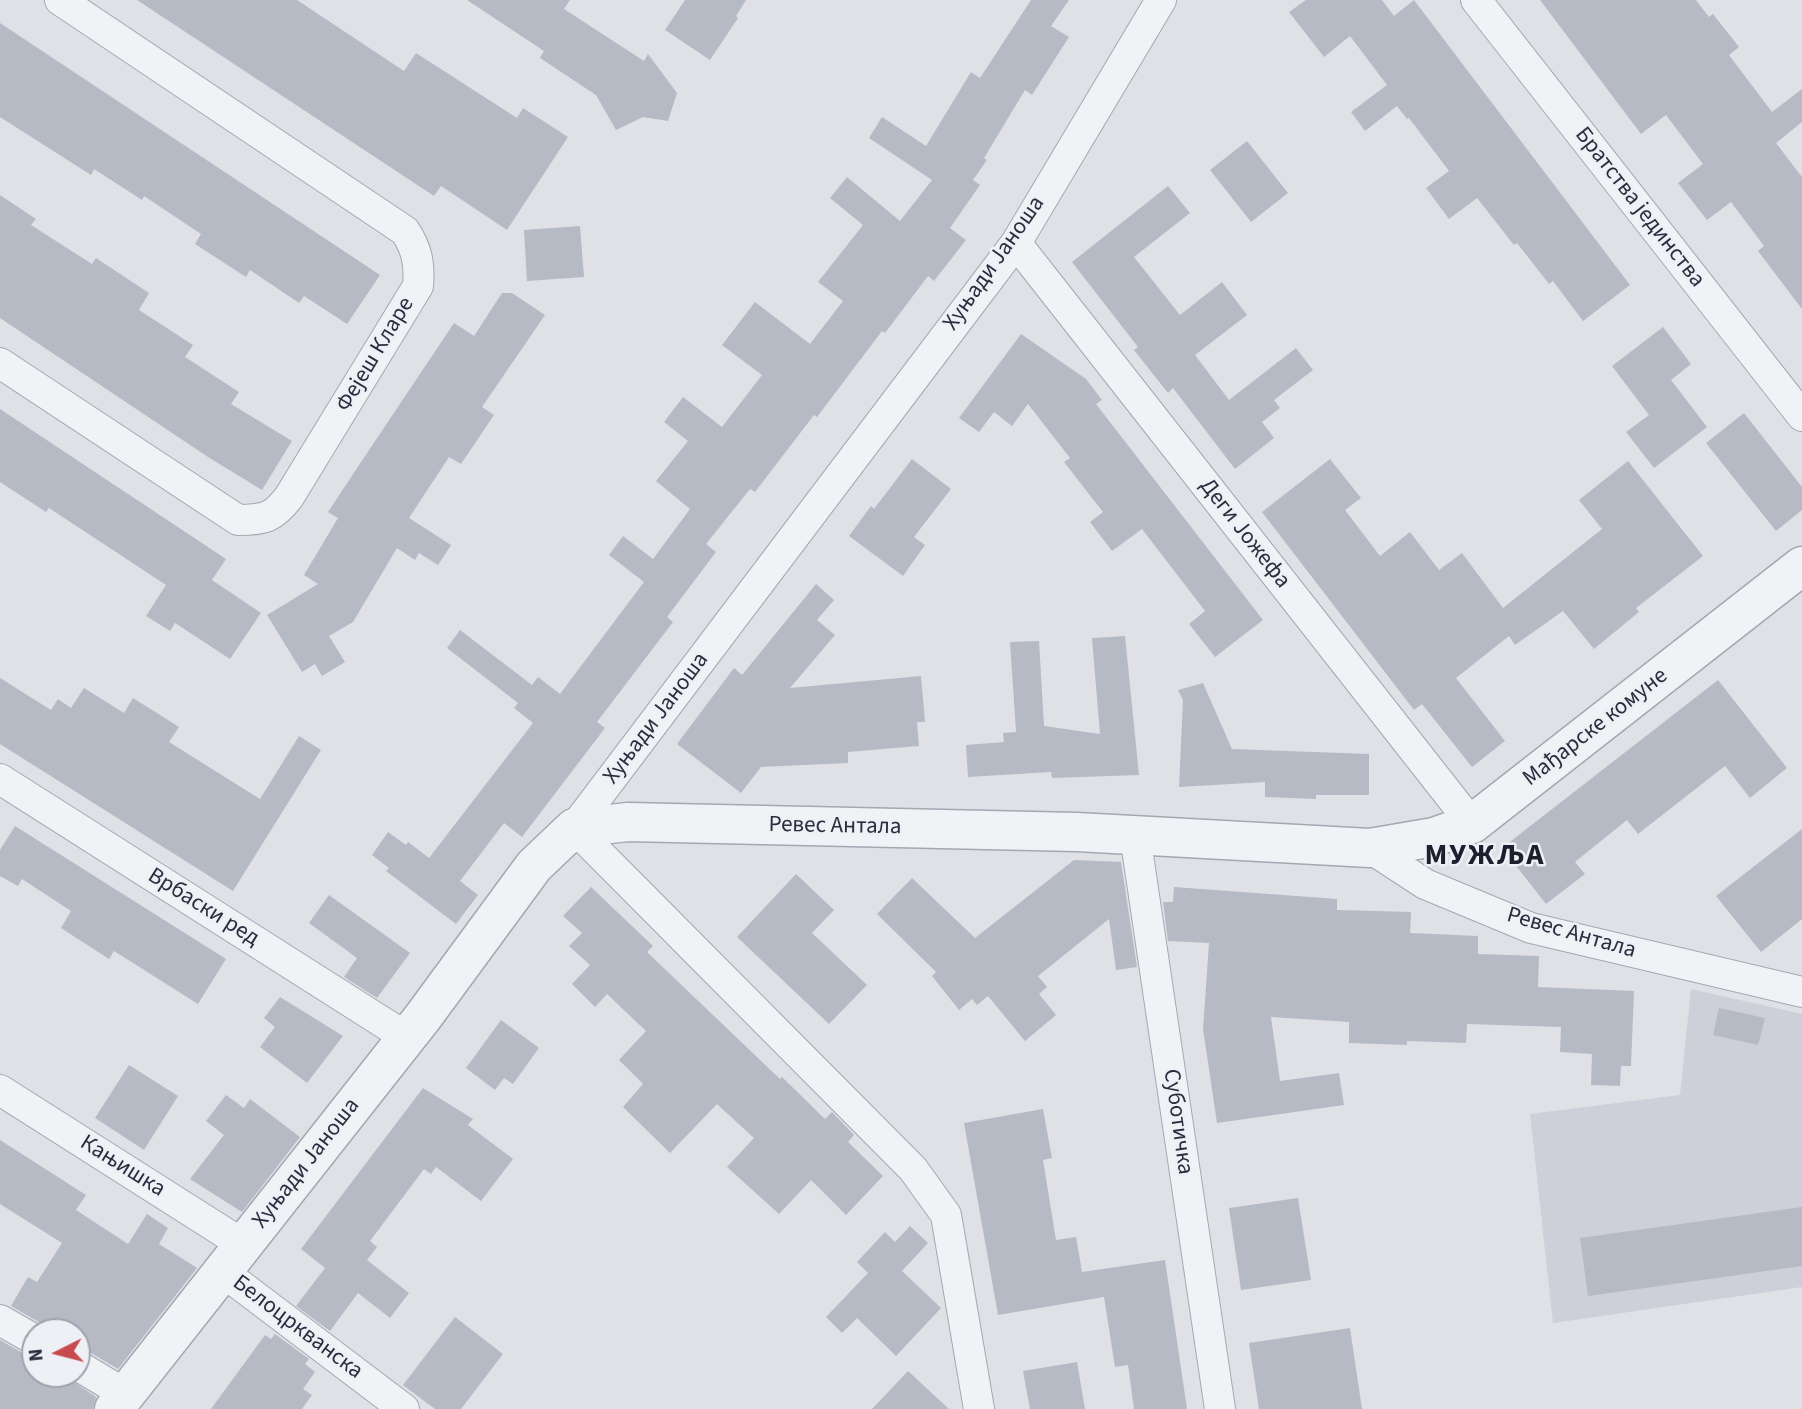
<!DOCTYPE html>
<html>
<head>
<meta charset="utf-8">
<style>
	body { margin:0 }
	#map { position:relative; width:1802px; height:1409px; overflow:hidden; background:#dfe1e7; font-family:"Source Sans 3",sans-serif }
	canvas { display:block }
	.north { position:absolute; left:21px; top:1318px; width:70px; height:70px; box-sizing:border-box; background:#eef0f5; border:2px solid #9fa2ac; border-radius:50%; rotate:264deg; font-size:19px; font-weight:700; line-height:28px; text-align:center; color:#292d3e }
	.north::after { content:''; display:block; margin:auto; width:24px; height:32px; background:#c74a4c; clip-path:polygon(50% 0,100% 100%,50% 72%,0 100%) }
</style>
</head>
<body>
<div id="map">
<canvas width="1802" height="1409"></canvas>
<div class="north">N</div>
</div>
<script>
const ctx = document.querySelector('canvas').getContext('2d');
ctx.lineJoin = 'round';
function fill(path, color) { ctx.fillStyle = color; ctx.fill(path, 'evenodd'); }
function stroke(path, color, width, dash) { ctx.strokeStyle = color; ctx.lineWidth = width; ctx.lineCap = dash ? 'butt' : 'round'; ctx.setLineDash(dash || []); ctx.stroke(path); }
function label(font, color, halo, rows, align = 'center') {
  ctx.font = font + ' "Source Sans 3",sans-serif'; ctx.lineWidth = 5; ctx.setLineDash([]); ctx.textBaseline = 'middle'; ctx.strokeStyle = halo; ctx.fillStyle = color; for (const [text, x, y, turn = 0] of rows) {
    ctx.save(); ctx.translate(x, y); ctx.rotate((+turn || 0) * Math.PI / 180); ctx.textAlign = isNaN(turn) ? turn : align; if (halo) ctx.strokeText(text, 0, 0); ctx.fillText(text, 0, 0); ctx.restore();
  }
}
fill(new Path2D(`
	M 1691,989 L 1802,1014 L 1802,1287 L 1553,1323 L 1530,1114 L 1680,1095 Z`), '#cdd0d9');
fill(new Path2D(`
	M 137,0 L 297,0 L 404,71 L 416,53 L 517,118 L 523,108 L 568,137 L 507,230 L 441,186 L 434,196 Z
	M 467,0 L 570,0 L 564,9 L 644,61 L 648,54 L 677,93 L 668,121 L 643,117 L 616,130 L 596,95 L 540,58 L 544,51 Z
	M 685,0 L 746,0 L 736,16 L 738,18 L 710,60 L 665,30 Z
	M 1031,0 L 1069,0 L 1051,26 L 1069,37 L 1032,95 L 1025,90 L 984,158 L 987,160 L 973,180 L 980,185 L 950,228 L 966,240 L 934,281 L 928,276 L 885,333 L 882,331 L 817,417 L 814,415 L 755,492 L 750,489 L 706,544 L 716,552 L 667,617 L 673,622 L 597,722 L 605,728 L 522,837 L 504,823 L 460,881 L 478,895 L 456,924 L 386,871 L 389,868 L 372,855 L 388,832 L 406,845 L 408,842 L 429,858 L 533,723 L 514,708 L 518,703 L 447,648 L 460,630 L 532,685 L 538,677 L 560,694 L 644,582 L 609,555 L 623,536 L 653,559 L 690,509 L 656,481 L 688,441 L 664,422 L 683,397 L 722,427 L 762,375 L 722,345 L 755,302 L 810,344 L 843,301 L 818,282 L 863,225 L 830,198 L 847,177 L 900,221 L 932,180 L 869,138 L 882,117 L 926,146 L 971,72 L 980,78 Z
	M 1306,0 L 1382,0 L 1394,16 L 1414,0 L 1630,285 L 1583,321 L 1553,281 L 1549,284 L 1517,243 L 1514,245 L 1477,198 L 1449,219 L 1426,188 L 1449,171 L 1409,118 L 1407,119 L 1397,106 L 1365,131 L 1351,112 L 1387,85 L 1350,36 L 1324,57 L 1289,12 Z
	M 1540,0 L 1696,0 L 1709,17 L 1713,14 L 1739,47 L 1729,55 L 1772,112 L 1802,89 L 1802,122 L 1776,143 L 1802,177 L 1802,309 L 1758,251 L 1764,246 L 1731,202 L 1707,220 L 1678,183 L 1703,164 L 1666,115 L 1641,134 Z
	M 0,23 L 380,275 L 347,324 L 304,296 L 299,303 L 250,270 L 246,277 L 195,244 L 201,234 L 144,196 L 142,200 L 94,169 L 91,175 L 0,117 Z
	M 1247,141 L 1288,193 L 1251,222 L 1210,170 Z
	M 1168,186 L 1190,213 L 1134,257 L 1180,315 L 1222,282 L 1247,315 L 1195,355 L 1229,400 L 1296,348 L 1313,370 L 1274,400 L 1280,408 L 1262,422 L 1274,438 L 1235,469 L 1173,388 L 1168,393 L 1134,350 L 1138,347 L 1072,262 Z
	M 0,195 L 36,219 L 31,225 L 92,264 L 96,258 L 149,293 L 139,310 L 193,345 L 185,357 L 239,392 L 231,404 L 292,441 L 262,490 L 208,457 L 0,318 Z
	M 580,226 L 584,277 L 527,281 L 524,230 Z
	M 502,293 L 512,293 L 545,315 L 482,407 L 494,415 L 461,464 L 449,457 L 409,518 L 451,545 L 438,565 L 419,553 L 415,560 L 397,548 L 353,622 L 329,636 L 345,662 L 322,676 L 315,664 L 302,672 L 267,615 L 318,584 L 304,575 L 338,518 L 328,512 L 355,471 L 454,323 L 474,336 Z
	M 1663,327 L 1691,364 L 1671,380 L 1707,427 L 1654,468 L 1626,432 L 1649,415 L 1612,366 Z
	M 1021,334 L 1086,379 L 1102,400 L 1096,404 L 1263,620 L 1215,657 L 1189,624 L 1205,611 L 1142,529 L 1112,551 L 1090,522 L 1103,512 L 1064,462 L 1070,458 L 1028,404 L 1012,426 L 994,412 L 979,432 L 959,418 Z
	M 0,409 L 226,559 L 212,580 L 261,613 L 230,659 L 175,623 L 170,631 L 146,616 L 166,585 L 49,508 L 46,512 L 0,482 Z
	M 1744,413 L 1802,487 L 1802,510 L 1776,531 L 1706,443 Z
	M 912,459 L 951,489 L 914,537 L 925,545 L 903,576 L 849,536 L 871,506 L 874,509 Z
	M 1330,459 L 1361,498 L 1345,510 L 1380,556 L 1410,532 L 1439,570 L 1462,553 L 1503,608 L 1602,529 L 1579,500 L 1628,461 L 1703,556 L 1636,608 L 1639,612 L 1594,649 L 1563,611 L 1515,645 L 1509,636 L 1456,678 L 1505,741 L 1472,767 L 1422,704 L 1414,710 L 1262,512 Z
	M 816,584 L 834,600 L 817,620 L 835,635 L 790,688 L 921,676 L 925,722 L 917,722 L 919,746 L 848,752 L 848,763 L 761,767 L 741,793 L 677,744 L 734,668 L 742,675 Z
	M 1125,636 L 1139,775 L 1052,778 L 1051,772 L 968,777 L 966,745 L 1004,742 L 1003,733 L 1016,732 L 1010,642 L 1039,641 L 1044,726 L 1100,734 L 1092,638 Z
	M 0,678 L 51,710 L 58,699 L 71,708 L 84,688 L 124,713 L 133,698 L 179,727 L 169,742 L 260,799 L 299,736 L 321,750 L 233,891 L 0,744 Z
	M 1718,680 L 1787,768 L 1750,798 L 1725,766 L 1638,834 L 1627,820 L 1575,862 L 1585,874 L 1546,904 L 1502,848 Z
	M 1203,683 L 1232,749 L 1369,754 L 1369,795 L 1316,795 L 1316,799 L 1265,797 L 1265,782 L 1179,787 L 1183,700 L 1178,690 Z
	M 15,826 L 226,959 L 198,1004 L 114,951 L 109,959 L 61,928 L 71,911 L 22,879 L 18,886 L 0,876 L 0,850 Z
	M 1802,829 L 1802,919 L 1761,952 L 1716,896 Z
	M 1074,860 L 1121,862 L 1137,967 L 1116,970 L 1109,919 L 1038,976 L 1047,987 L 1039,994 L 1056,1015 L 1025,1041 L 988,996 L 977,1005 L 972,999 L 959,1010 L 932,976 L 936,972 L 877,914 L 912,878 L 975,938 Z
	M 796,874 L 834,910 L 812,933 L 867,985 L 829,1024 L 737,937 Z
	M 591,887 L 653,946 L 647,952 L 780,1079 L 782,1077 L 825,1119 L 832,1112 L 854,1135 L 848,1142 L 883,1176 L 846,1215 L 811,1180 L 779,1214 L 727,1167 L 754,1138 L 717,1104 L 670,1153 L 623,1107 L 643,1084 L 619,1060 L 646,1031 L 607,994 L 595,1007 L 572,984 L 590,965 L 569,946 L 582,933 L 563,916 Z
	M 1174,887 L 1337,899 L 1337,910 L 1411,912 L 1410,933 L 1478,936 L 1478,954 L 1539,956 L 1538,987 L 1634,991 L 1631,1066 L 1621,1066 L 1620,1086 L 1591,1085 L 1592,1054 L 1560,1052 L 1561,1027 L 1467,1024 L 1466,1043 L 1407,1041 L 1407,1045 L 1349,1043 L 1349,1022 L 1271,1017 L 1280,1081 L 1339,1073 L 1344,1105 L 1217,1123 L 1203,1029 L 1209,943 L 1168,941 L 1163,902 L 1173,902 Z
	M 329,895 L 410,953 L 377,998 L 344,977 L 357,958 L 309,923 Z
	M 280,997 L 343,1036 L 307,1083 L 260,1047 L 275,1027 L 264,1018 Z
	M 1719,1008 L 1765,1018 L 1758,1045 L 1713,1035 Z
	M 501,1020 L 539,1048 L 513,1084 L 504,1078 L 495,1090 L 466,1068 Z
	M 129,1065 L 178,1096 L 144,1150 L 95,1118 Z
	M 423,1088 L 473,1119 L 468,1125 L 513,1159 L 481,1201 L 436,1167 L 431,1174 L 424,1169 L 370,1241 L 377,1247 L 367,1260 L 409,1293 L 390,1318 L 358,1293 L 330,1331 L 296,1306 L 325,1268 L 301,1249 Z
	M 226,1095 L 244,1108 L 250,1099 L 300,1137 L 242,1212 L 190,1179 L 224,1135 L 206,1121 Z
	M 1043,1109 L 1052,1158 L 1043,1160 L 1056,1240 L 1076,1237 L 1082,1272 L 1165,1260 L 1187,1409 L 1134,1409 L 1128,1365 L 1115,1367 L 1104,1297 L 998,1315 L 964,1123 Z
	M 0,1140 L 86,1195 L 76,1210 L 128,1244 L 147,1214 L 168,1228 L 159,1244 L 197,1268 L 118,1369 L 86,1350 L 77,1348 L 77,1332 L 50,1332 L 44,1325 L 11,1306 L 28,1277 L 37,1282 L 62,1243 L 0,1204 Z
	M 1298,1198 L 1311,1280 L 1241,1290 L 1229,1208 Z
	M 1802,1207 L 1802,1266 L 1588,1296 L 1580,1238 Z
	M 910,1226 L 928,1243 L 902,1271 L 941,1308 L 896,1356 L 857,1318 L 842,1333 L 826,1317 L 868,1273 L 857,1262 L 885,1232 L 895,1242 Z
	M 455,1317 L 503,1354 L 461,1409 L 435,1409 L 403,1385 Z
	M 1350,1328 L 1362,1409 L 1259,1409 L 1249,1343 Z
	M 275,1334 L 309,1359 L 305,1364 L 315,1372 L 303,1389 L 312,1395 L 302,1409 L 211,1409 L 265,1335 L 271,1339 Z
	M 0,1340 L 26,1355 L 35,1357 L 35,1374 L 62,1374 L 96,1397 L 93,1409 L 0,1409 Z
	M 1077,1362 L 1085,1409 L 1030,1409 L 1023,1371 Z
	M 908,1371 L 949,1409 L 872,1409 Z`), '#b6bac4');
const minor = new Path2D(`
	M 1476,0 L 1802,416
	M 1016,243 L 1472,824
	M 0,363 L 238,520 C 264,520 273,518 289,497 L 418,286 C 420,265 417,249 405,231 L 60,0
	M 0,779 L 406,1037
	M 1135,835 L 1220,1409
	M 1370,848 L 1425,884 L 1531,928 L 1802,992
	M 0,1090 L 244,1245
	M 223,1272 L 404,1409
	M 0,1320 L 35,1340
	M 77,1365 L 125,1394
	M 979,1409 L 946,1215 L 913,1169 L 574,828 L 1016,243 L 1161,0`);
const tertiary = new Path2D(`
	M 114,1409 L 423,1017 L 534,866 L 574,828 L 628,822 L 1077,832 L 1370,848 L 1434,837 L 1472,824 L 1802,566`);
stroke(minor, '#a5a7b1', 32);
stroke(tertiary, '#a5a7b1', 41);
stroke(minor, '#f1f2f6', 30);
stroke(tertiary, '#f1f2f6', 38);
label('23px', '#292d3e', '#eef0f5', [
	["Братства јединства",1639,208,52],
	["Хуњади Јаноша",995,264,-55],
	["Фејеш Кларе",376,355,-59],
	["Деги Јожефа",1244,534,52],
	["Хуњади Јаноша",657,719,-53],
	["Мађарске комуне",1596,728,-38],
	["Ревес Антала",835,827,1],
	["Врбаски ред",203,908,32],
	["Ревес Антала",1571,934,16],
	["Суботичка",1177,1122,82],
	["Хуњади Јаноша",307,1164,-52],
	["Кањишка",122,1167,32],
	["Белоцркванска",297,1328,37]
]);
ctx.letterSpacing = '2px';
label('bold 30px', '#1b1f2e', '#eef0f5', [
	["МУЖЉА",1485,857]
]);
ctx.letterSpacing = '0px';
</script>
</body>
</html>
